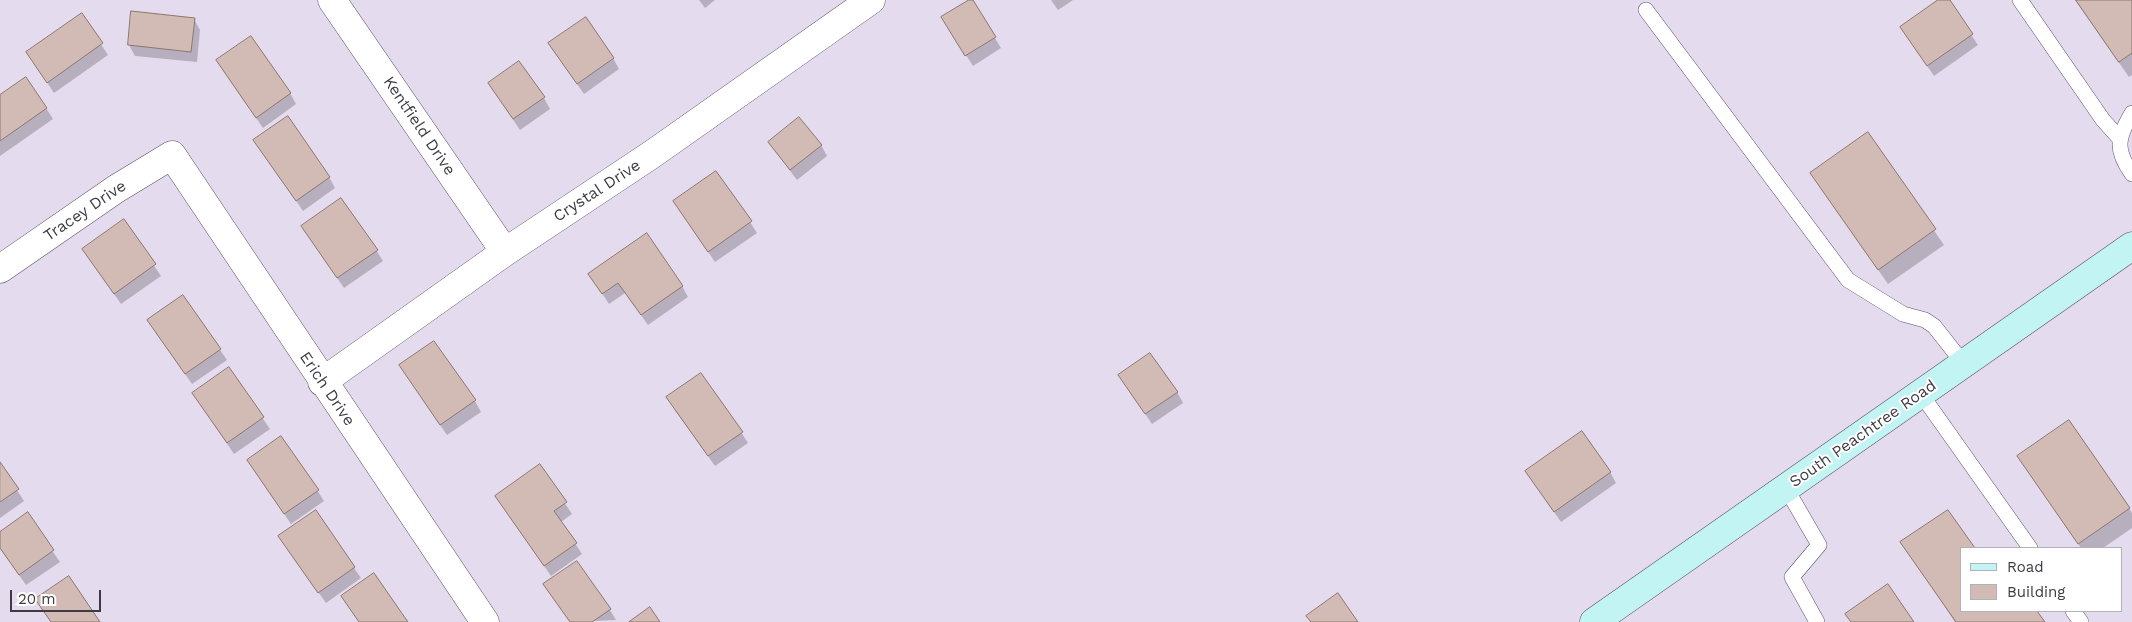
<!DOCTYPE html>
<html>
<head>
<meta charset="utf-8">
<style>
	body { margin:0 }
	#map { position:relative; width:2132px; height:622px; overflow:hidden; background:#e5dbee; font-family:"Work Sans",sans-serif }
	canvas { display:block }
	.legend { position:absolute; left:1960px; top:547px; width:162px; height:65px; box-sizing:border-box; background:#fff; border:1px solid #b2b1b3; margin:0; padding:6px 9px; list-style:none; font-size:15px; color:#3f3b42 }
	.legend li { display:flex; align-items:center; gap:10px; height:25px }
	.legend b { width:25px; border:1px solid #b2b1b3 }
	.scale { position:absolute; left:10px; top:590px; width:91px; height:22px; box-sizing:border-box; border:2px solid #3f3b42; border-top:0; padding-left:6px; font-size:15px; line-height:18px; white-space:nowrap; color:#3f3b42; -webkit-text-stroke:4px #fff; paint-order:stroke }
</style>
</head>
<body>
<div id="map">
<canvas width="2132" height="622"></canvas>
<ul class="legend">
<li><b style="height:6px;background:#c1f4f3"></b>Road</li>
<li><b style="height:14px;background:#d2bbb4"></b>Building</li>
</ul>
<div class="scale">20 m</div>
</div>
<script>
const ctx = document.querySelector('canvas').getContext('2d');
ctx.lineJoin = 'round';
function fill(path, color) { ctx.fillStyle = color; ctx.fill(path, 'evenodd'); }
function stroke(path, color, width, dash) { ctx.strokeStyle = color; ctx.lineWidth = width; ctx.lineCap = dash ? 'butt' : 'round'; ctx.setLineDash(dash || []); ctx.stroke(path); }
function label(font, color, halo, rows, align = 'center') {
  ctx.font = font + ' "Work Sans",sans-serif'; ctx.lineWidth = 4; ctx.setLineDash([]); ctx.textBaseline = 'middle'; ctx.strokeStyle = halo; ctx.fillStyle = color; for (const [text, x, y, turn = 0] of rows) {
    ctx.save(); ctx.translate(x, y); ctx.rotate((+turn || 0) * Math.PI / 180); ctx.textAlign = isNaN(turn) ? turn : align; if (halo) ctx.strokeText(text, 0, 0); ctx.fillText(text, 0, 0); ctx.restore();
  }
}
fill(new Path2D(`
	M 699,0 L 715,0 L 705,8 Z
	M 972,0 L 1001,48 L 973,66 L 949,28 Z
	M 1051,0 L 1073,0 L 1058,10 Z
	M 1940,0 L 1948,0 L 1978,45 L 1934,76 L 1908,38 Z
	M 2075,0 L 2132,0 L 2132,75 L 2129,77 Z
	M 81,14 L 108,55 L 54,93 L 27,52 Z
	M 194,19 L 200,30 L 197,62 L 135,56 L 129,45 Z
	M 556,54 L 613,58 L 619,69 L 584,94 Z
	M 217,61 L 290,93 L 296,104 L 263,128 Z
	M 489,84 L 544,98 L 550,109 L 520,130 Z
	M 0,96 L 46,108 L 53,119 L 0,156 Z
	M 1868,134 L 1944,245 L 1888,284 L 1821,188 Z
	M 255,140 L 329,177 L 335,188 L 303,211 Z
	M 769,143 L 821,145 L 827,156 L 797,180 Z
	M 674,202 L 750,222 L 757,233 L 715,262 Z
	M 124,221 L 161,276 L 121,304 L 90,260 Z
	M 309,237 L 376,250 L 383,261 L 344,288 Z
	M 590,275 L 682,286 L 688,297 L 648,325 L 625,293 L 609,304 Z
	M 183,296 L 227,360 L 192,384 L 155,331 Z
	M 400,366 L 475,401 L 481,412 L 447,435 Z
	M 229,369 L 270,429 L 234,454 L 200,404 Z
	M 1126,386 L 1177,392 L 1183,403 L 1152,424 Z
	M 674,409 L 741,432 L 748,443 L 715,466 Z
	M 2019,457 L 2129,508 L 2132,513 L 2132,528 L 2103,548 L 2081,548 Z
	M 248,461 L 317,490 L 324,501 L 291,524 Z
	M 0,464 L 24,501 L 0,518 Z
	M 540,466 L 572,514 L 561,522 L 582,554 L 551,576 L 496,496 Z
	M 1526,471 L 1610,472 L 1616,483 L 1561,522 Z
	M 1947,511 L 1973,548 L 1961,548 L 1961,611 L 2036,611 L 2044,622 L 1955,622 L 1902,542 Z
	M 315,512 L 361,578 L 326,603 L 286,547 Z
	M 27,514 L 60,562 L 26,585 L 0,548 L 0,533 Z
	M 545,585 L 610,610 L 616,620 L 570,622 Z`), '#0003');
const building = new Path2D(`
	M 969,0 L 973,0 L 996,37 L 965,56 L 941,17 Z
	M 1938,0 L 1950,0 L 1973,34 L 1927,66 L 1900,27 Z
	M 2076,0 L 2132,0 L 2132,53 L 2119,62 Z
	M 131,11 L 195,18 L 191,52 L 128,45 Z
	M 82,13 L 103,43 L 47,83 L 26,52 Z
	M 586,17 L 614,58 L 577,84 L 548,43 Z
	M 251,36 L 291,93 L 256,118 L 216,60 Z
	M 519,61 L 545,97 L 513,119 L 488,83 Z
	M 26,77 L 47,108 L 0,141 L 0,95 Z
	M 288,116 L 330,177 L 296,201 L 253,140 Z
	M 799,117 L 822,145 L 790,170 L 768,142 Z
	M 1868,132 L 1936,229 L 1878,270 L 1810,173 Z
	M 716,171 L 752,221 L 708,252 L 673,201 Z
	M 341,198 L 378,250 L 337,278 L 301,226 Z
	M 124,219 L 156,264 L 114,294 L 82,249 Z
	M 647,233 L 683,286 L 641,315 L 618,283 L 602,294 L 588,274 Z
	M 183,295 L 221,349 L 185,374 L 147,320 Z
	M 434,341 L 476,400 L 440,425 L 399,365 Z
	M 1150,353 L 1178,392 L 1145,414 L 1118,375 Z
	M 229,367 L 264,417 L 227,443 L 192,393 Z
	M 701,373 L 743,432 L 708,456 L 666,397 Z
	M 2069,420 L 2130,508 L 2078,544 L 2017,456 Z
	M 1582,431 L 1611,472 L 1554,512 L 1525,471 Z
	M 281,436 L 319,490 L 284,514 L 247,460 Z
	M 0,462 L 19,489 L 0,502 Z
	M 540,464 L 567,502 L 554,511 L 577,543 L 544,566 L 495,496 Z
	M 316,510 L 355,567 L 318,593 L 278,536 Z
	M 1948,510 L 1975,548 L 1961,548 L 1961,611 L 2037,611 L 2045,622 L 1956,622 L 1900,542 Z
	M 28,512 L 54,550 L 19,575 L 0,548 L 0,532 Z
	M 577,561 L 611,609 L 592,622 L 570,622 L 543,584 Z
	M 374,573 L 408,622 L 359,622 L 341,596 Z
	M 69,576 L 100,622 L 51,622 L 35,599 Z
	M 1888,584 L 1914,622 L 1851,622 L 1845,614 Z
	M 1338,593 L 1358,622 L 1311,622 L 1306,616 Z
	M 650,607 L 660,622 L 629,622 Z`);
fill(building, '#d2bbb4');
stroke(building, '#8b766f', 1);
const lane = new Path2D(`
	M 2020,0 L 2103,120 L 2120,139
	M 1646,10 L 1848,280 L 1903,314 L 1925,320 L 1934,326 L 1964,364
	M 2132,113 C 2117,138 2115,150 2132,174
	M 1921,394 L 2030,548
	M 1786,488 L 1819,545 L 1792,577 L 1817,622
	M 2073,611 L 2081,622`);
const street = new Path2D(`
	M 332,0 L 505,252
	M 0,269 L 116,189 L 172,155 L 485,622
	M 322,382 L 505,252 L 651,155 L 871,0`);
const secondary = new Path2D(`
	M 1594,622 L 2132,246`);
stroke(lane, '#5c5363', 16);
stroke(street, '#5c5363', 29);
stroke(secondary, '#5c5363', 29);
stroke(lane, '#fff', 15);
stroke(street, '#fff', 28);
stroke(secondary, '#c1f4f3', 28);
label('16px', '#3f3b42', '#fff', [
	["Kentfield Drive",419,126,56],
	["Crystal Drive",597,191,-33],
	["Tracey Drive",85,211,-34],
	["Erich Drive",327,389,56],
	["South Peachtree Road",1863,434,-35]
]);
</script>
</body>
</html>
